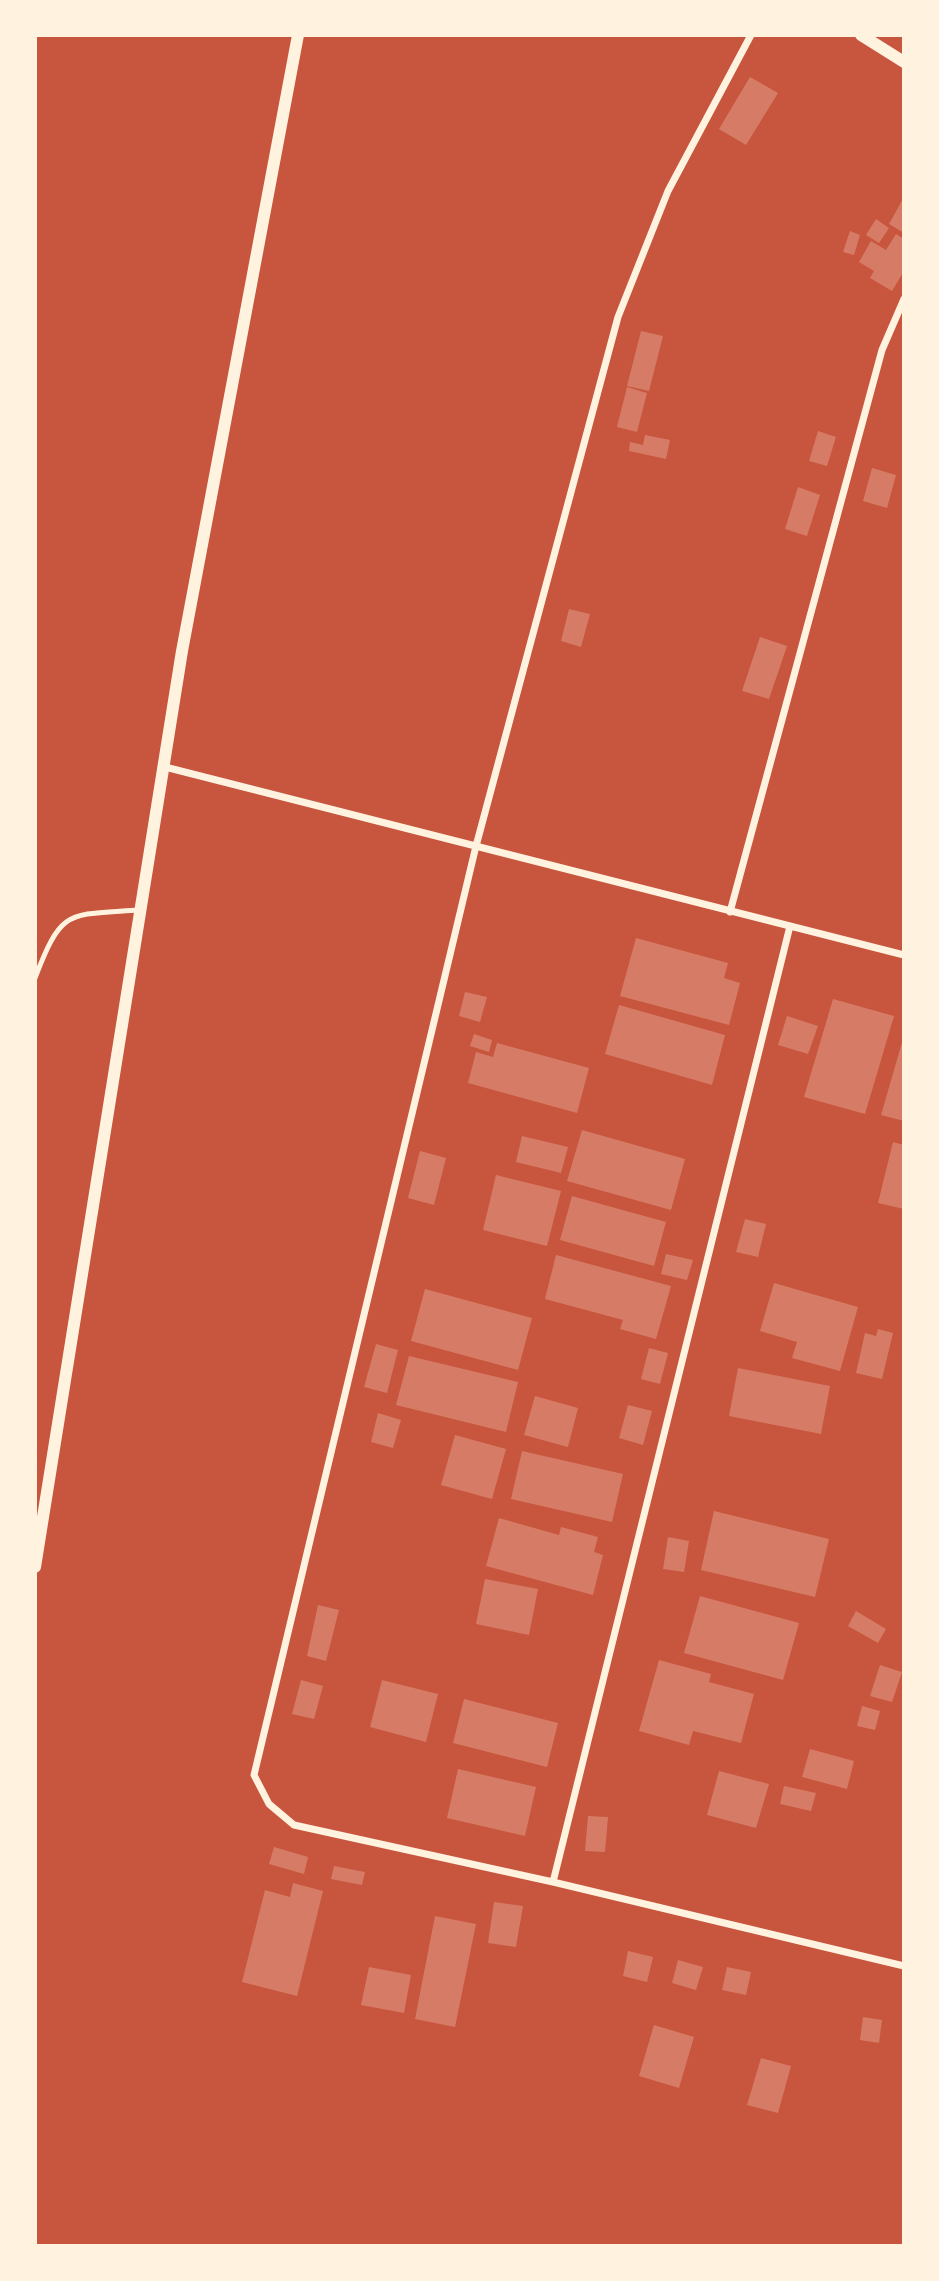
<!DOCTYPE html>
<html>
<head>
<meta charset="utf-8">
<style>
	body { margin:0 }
	#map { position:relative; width:939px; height:2281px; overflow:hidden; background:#c8553d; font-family:Montserrat,sans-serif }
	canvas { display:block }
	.frame { position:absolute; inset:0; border:37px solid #fff3e0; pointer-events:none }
</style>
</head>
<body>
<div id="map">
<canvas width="939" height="2281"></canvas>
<div class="frame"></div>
</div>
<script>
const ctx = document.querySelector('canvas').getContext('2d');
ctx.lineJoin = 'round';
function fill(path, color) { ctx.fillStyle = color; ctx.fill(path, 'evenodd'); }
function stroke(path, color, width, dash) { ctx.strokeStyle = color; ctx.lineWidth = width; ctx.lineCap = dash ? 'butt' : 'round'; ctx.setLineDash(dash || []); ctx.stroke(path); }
fill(new Path2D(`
	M 750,77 L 778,93 L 746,145 L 719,129 Z
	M 904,197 L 904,233 L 889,224 Z
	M 876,219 L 889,228 L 879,243 L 866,235 Z
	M 850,231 L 860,235 L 854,255 L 843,252 Z
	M 896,234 L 904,239 L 904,271 L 892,291 L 870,278 L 874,271 L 859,262 L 871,241 L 886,250 Z
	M 641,331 L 663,336 L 649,391 L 627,386 Z
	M 627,387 L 647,393 L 637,432 L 617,427 Z
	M 818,431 L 836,437 L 827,466 L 809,461 Z
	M 645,435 L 670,440 L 666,459 L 629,451 L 630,442 L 643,445 Z
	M 872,468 L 896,475 L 887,508 L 863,501 Z
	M 798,487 L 820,495 L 807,536 L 785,529 Z
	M 569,609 L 590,614 L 581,647 L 561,641 Z
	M 760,637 L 787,646 L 769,699 L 742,691 Z
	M 636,938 L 728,963 L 724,978 L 740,983 L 729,1025 L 620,996 Z
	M 465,992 L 487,997 L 480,1022 L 459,1016 Z
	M 833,999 L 894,1016 L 865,1114 L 804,1097 Z
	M 619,1005 L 725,1035 L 712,1085 L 605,1054 Z
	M 787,1016 L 818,1026 L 808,1054 L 778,1045 Z
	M 474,1034 L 492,1040 L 489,1052 L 470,1046 Z
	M 903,1039 L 904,1039 L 904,1121 L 881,1115 Z
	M 497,1043 L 589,1068 L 577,1113 L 468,1083 L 476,1052 L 493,1057 Z
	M 582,1130 L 685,1159 L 671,1210 L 567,1181 Z
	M 522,1136 L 568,1147 L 561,1173 L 516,1162 Z
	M 893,1142 L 904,1145 L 904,1209 L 878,1203 Z
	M 420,1151 L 446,1158 L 434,1205 L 408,1198 Z
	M 496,1175 L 561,1191 L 547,1246 L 483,1230 Z
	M 572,1196 L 666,1222 L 654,1266 L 560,1240 Z
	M 745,1219 L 766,1224 L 758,1257 L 736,1252 Z
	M 666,1254 L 693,1260 L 687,1280 L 661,1274 Z
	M 556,1255 L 671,1286 L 656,1339 L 620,1329 L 623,1320 L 545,1299 Z
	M 774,1283 L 858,1307 L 840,1371 L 792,1358 L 797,1342 L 760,1331 Z
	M 425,1289 L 532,1318 L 518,1370 L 411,1341 Z
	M 878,1329 L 893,1333 L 882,1379 L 856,1373 L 865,1333 L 876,1336 Z
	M 376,1344 L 398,1350 L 387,1393 L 364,1387 Z
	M 649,1348 L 668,1353 L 660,1384 L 641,1379 Z
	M 409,1356 L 518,1382 L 506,1432 L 396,1405 Z
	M 738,1368 L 830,1386 L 821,1434 L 729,1416 Z
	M 535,1396 L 578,1408 L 568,1447 L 524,1435 Z
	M 628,1405 L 652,1411 L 643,1445 L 619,1438 Z
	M 378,1413 L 401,1420 L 393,1448 L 371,1442 Z
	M 455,1435 L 506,1449 L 492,1499 L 441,1485 Z
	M 522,1451 L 623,1474 L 612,1522 L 511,1499 Z
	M 714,1511 L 829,1539 L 815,1597 L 701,1570 Z
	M 499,1518 L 559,1535 L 561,1527 L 598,1537 L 594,1552 L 603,1555 L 593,1595 L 486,1566 Z
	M 668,1537 L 689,1541 L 684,1572 L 663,1569 Z
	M 485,1579 L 538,1589 L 529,1635 L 476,1624 Z
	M 700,1596 L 799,1623 L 783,1680 L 684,1653 Z
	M 318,1605 L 339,1610 L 326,1661 L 307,1656 Z
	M 856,1611 L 886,1629 L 878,1643 L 848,1626 Z
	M 659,1660 L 711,1674 L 709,1682 L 754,1694 L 741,1743 L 693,1731 L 689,1745 L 639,1731 Z
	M 880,1665 L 902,1672 L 892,1702 L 870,1696 Z
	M 301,1680 L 323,1686 L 314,1719 L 292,1714 Z
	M 382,1680 L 438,1694 L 426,1742 L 370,1727 Z
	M 464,1699 L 558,1723 L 547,1767 L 453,1743 Z
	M 862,1706 L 880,1711 L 875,1730 L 857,1726 Z
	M 810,1749 L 854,1761 L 847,1789 L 802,1777 Z
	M 458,1769 L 536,1787 L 525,1836 L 447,1818 Z
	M 719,1771 L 769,1784 L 756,1828 L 707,1815 Z
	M 784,1786 L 816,1793 L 811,1811 L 780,1804 Z
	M 588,1816 L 608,1817 L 605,1852 L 585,1851 Z
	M 274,1847 L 308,1857 L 304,1874 L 269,1864 Z
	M 334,1866 L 365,1872 L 362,1885 L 331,1879 Z
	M 293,1883 L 323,1891 L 297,1996 L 242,1982 L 265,1890 L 290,1897 Z
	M 494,1902 L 523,1906 L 516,1947 L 488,1943 Z
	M 435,1916 L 476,1924 L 455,2027 L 415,2019 Z
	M 628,1951 L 653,1957 L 647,1982 L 623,1976 Z
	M 678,1960 L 703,1967 L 696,1990 L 672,1983 Z
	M 369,1967 L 411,1975 L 404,2013 L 361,2005 Z
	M 727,1967 L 751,1972 L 746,1995 L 722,1990 Z
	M 863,2017 L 882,2020 L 879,2043 L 860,2040 Z
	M 654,2025 L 694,2037 L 679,2088 L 639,2076 Z
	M 761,2058 L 791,2066 L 778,2113 L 747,2105 Z`), '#d67c66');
stroke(new Path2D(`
	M 35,978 C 62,908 67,915 139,910`), '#fff3e0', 5);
stroke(new Path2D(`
	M 751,35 L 668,191 L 618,317 L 476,846 L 254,1775 L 269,1804 L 294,1825 L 553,1882 L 904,1966
	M 165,767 L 904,955
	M 730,912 L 882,350 L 904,299
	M 553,1882 L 790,926`), '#fff3e0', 7);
stroke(new Path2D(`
	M 861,35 L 904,62
	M 35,1567 L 182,651 L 298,35`), '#fff3e0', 12);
</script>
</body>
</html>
